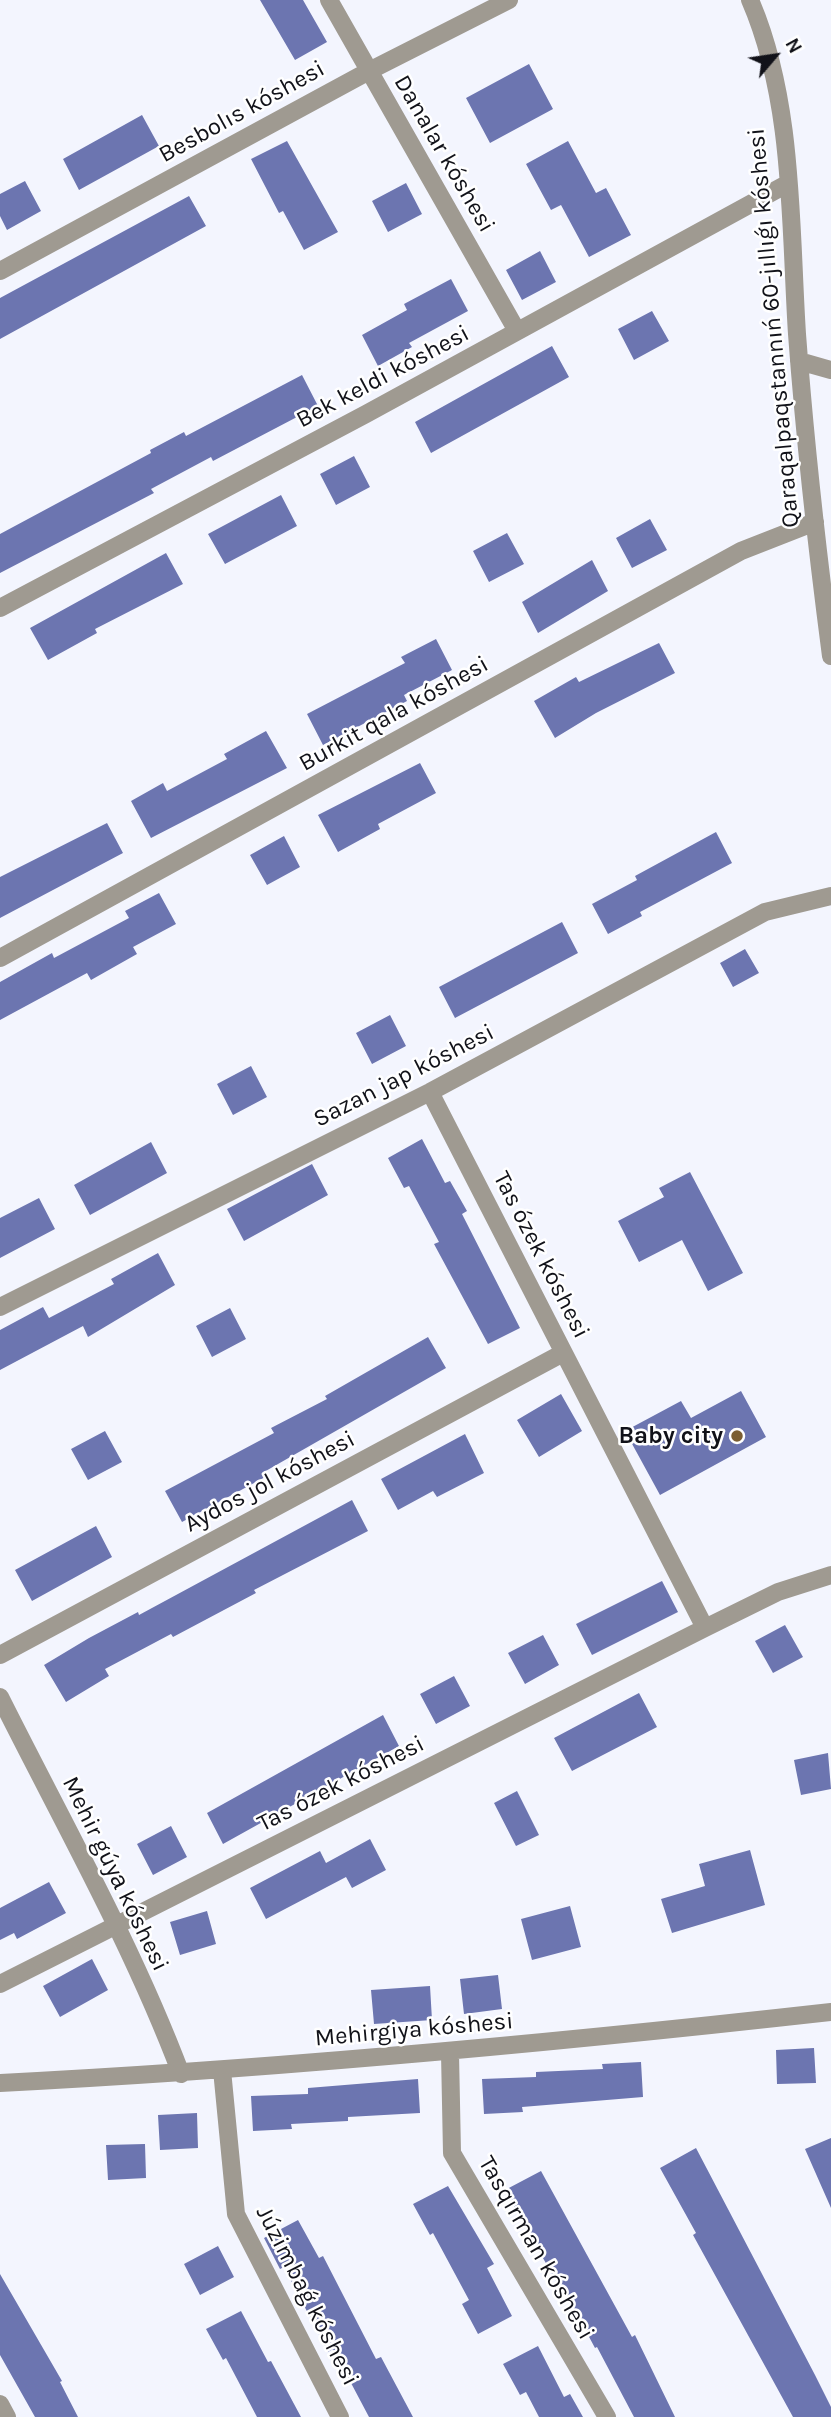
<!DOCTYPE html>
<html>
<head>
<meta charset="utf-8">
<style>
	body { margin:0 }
	#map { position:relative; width:831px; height:2417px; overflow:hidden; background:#f3f5fe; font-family:Karla,sans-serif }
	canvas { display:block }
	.north { position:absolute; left:740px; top:21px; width:70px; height:70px; -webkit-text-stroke:5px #fff; paint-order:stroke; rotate:61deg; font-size:19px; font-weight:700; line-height:28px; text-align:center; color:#111219 }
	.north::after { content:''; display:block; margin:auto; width:24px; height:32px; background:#111219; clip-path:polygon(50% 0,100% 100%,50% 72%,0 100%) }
</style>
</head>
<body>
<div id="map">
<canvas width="831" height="2417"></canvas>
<div class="north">N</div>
</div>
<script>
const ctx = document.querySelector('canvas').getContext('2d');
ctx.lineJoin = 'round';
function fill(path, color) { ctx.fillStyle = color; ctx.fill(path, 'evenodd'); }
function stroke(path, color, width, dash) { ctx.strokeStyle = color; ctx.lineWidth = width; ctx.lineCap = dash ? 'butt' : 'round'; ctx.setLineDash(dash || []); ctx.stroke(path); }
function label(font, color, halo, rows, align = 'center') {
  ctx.font = font + ' Karla,sans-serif'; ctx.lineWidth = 5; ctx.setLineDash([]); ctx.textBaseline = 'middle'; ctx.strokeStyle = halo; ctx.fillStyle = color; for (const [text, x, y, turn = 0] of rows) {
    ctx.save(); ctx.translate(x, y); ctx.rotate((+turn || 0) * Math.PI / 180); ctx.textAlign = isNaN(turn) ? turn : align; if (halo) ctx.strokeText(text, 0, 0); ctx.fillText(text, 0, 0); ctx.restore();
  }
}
fill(new Path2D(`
	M 260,0 L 303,0 L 327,42 L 295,60 Z
	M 529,64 L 553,109 L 490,143 L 466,98 Z
	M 142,115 L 159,146 L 79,190 L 63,159 Z
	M 287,141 L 338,232 L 304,250 L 283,211 L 279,213 L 251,159 Z
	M 568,141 L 596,193 L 606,188 L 631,235 L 589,257 L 561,205 L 551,210 L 526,164 Z
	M 25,181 L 41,211 L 7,230 L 0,216 L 0,194 Z
	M 406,183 L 422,214 L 388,232 L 372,201 Z
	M 189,196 L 206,226 L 0,339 L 0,298 Z
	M 540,251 L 556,282 L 522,300 L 506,270 Z
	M 451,279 L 468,311 L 409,343 L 412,347 L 378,366 L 362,335 L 407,310 L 404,304 Z
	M 652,311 L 669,341 L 634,360 L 618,329 Z
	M 552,346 L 569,377 L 431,453 L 415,422 Z
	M 302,375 L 318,406 L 213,461 L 211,457 L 151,489 L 154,493 L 0,573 L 0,534 L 151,453 L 150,450 L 184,432 L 186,436 Z
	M 354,456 L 370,487 L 336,505 L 320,474 Z
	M 281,495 L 297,526 L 225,564 L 208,534 Z
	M 650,519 L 667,550 L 632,568 L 616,538 Z
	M 507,533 L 524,564 L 489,582 L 473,551 Z
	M 166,553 L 183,584 L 95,629 L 97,633 L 48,660 L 30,628 Z
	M 592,560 L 608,591 L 538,633 L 522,602 Z
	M 436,639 L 452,670 L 404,695 L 407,701 L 323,745 L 307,714 L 405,663 L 401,657 Z
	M 659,643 L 675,673 L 596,713 L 555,738 L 534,701 L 576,677 L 579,682 Z
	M 266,731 L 287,768 L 151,838 L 131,801 L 163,783 L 167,791 L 227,759 L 224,754 Z
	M 420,763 L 436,793 L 378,824 L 380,829 L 338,852 L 318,815 Z
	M 107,823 L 123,853 L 0,918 L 0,877 Z
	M 716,832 L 732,863 L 640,912 L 642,916 L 608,934 L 592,904 L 637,880 L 635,876 Z
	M 284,836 L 300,867 L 267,885 L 250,855 Z
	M 159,893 L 176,924 L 133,947 L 137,954 L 91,980 L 87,973 L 0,1020 L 0,982 L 52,953 L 54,958 L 129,918 L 125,911 Z
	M 562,922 L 578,953 L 455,1018 L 439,987 Z
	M 745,949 L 759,973 L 733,987 L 720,963 Z
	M 390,1015 L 406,1046 L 372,1064 L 356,1033 Z
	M 251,1066 L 267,1097 L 233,1115 L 217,1084 Z
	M 422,1139 L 445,1183 L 450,1181 L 467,1211 L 462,1214 L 520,1328 L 488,1344 L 434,1244 L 439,1242 L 409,1186 L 404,1188 L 388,1158 Z
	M 151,1142 L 167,1173 L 90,1215 L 74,1185 Z
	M 312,1164 L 328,1195 L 244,1241 L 227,1209 Z
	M 690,1172 L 743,1273 L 708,1291 L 682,1240 L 639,1262 L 618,1221 L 664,1197 L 659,1188 Z
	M 39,1198 L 55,1229 L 0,1258 L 0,1218 Z
	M 158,1253 L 175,1285 L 88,1337 L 83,1326 L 0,1370 L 0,1330 L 43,1307 L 49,1318 L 114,1284 L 111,1279 Z
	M 230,1308 L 246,1339 L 212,1357 L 196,1326 Z
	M 428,1337 L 446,1368 L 264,1472 L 267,1476 L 182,1522 L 165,1491 L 274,1433 L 271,1428 L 327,1399 L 325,1396 Z
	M 741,1391 L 766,1437 L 660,1495 L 625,1431 L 681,1401 L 691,1418 Z
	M 561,1394 L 582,1431 L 539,1457 L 517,1420 Z
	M 105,1431 L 122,1462 L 88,1480 L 71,1449 Z
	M 465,1434 L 484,1473 L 437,1497 L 433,1491 L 398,1510 L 381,1479 Z
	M 352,1500 L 368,1531 L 254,1590 L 256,1593 L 173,1637 L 171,1634 L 105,1669 L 109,1676 L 66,1702 L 44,1665 L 89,1638 L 138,1612 L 139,1615 Z
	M 96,1526 L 112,1557 L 32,1601 L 15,1570 Z
	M 662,1581 L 678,1612 L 592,1655 L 576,1624 Z
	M 785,1625 L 803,1657 L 773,1673 L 755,1641 Z
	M 543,1635 L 559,1665 L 525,1684 L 508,1653 Z
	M 454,1676 L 470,1706 L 436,1724 L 420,1694 Z
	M 639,1693 L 657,1727 L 572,1771 L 554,1738 Z
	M 383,1715 L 399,1746 L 223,1844 L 207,1813 Z
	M 828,1753 L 831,1789 L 801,1795 L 794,1760 Z
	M 517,1791 L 539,1835 L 516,1846 L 494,1803 Z
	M 171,1826 L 187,1857 L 153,1875 L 137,1844 Z
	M 370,1839 L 386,1870 L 352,1888 L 346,1877 L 266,1919 L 250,1888 L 320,1851 L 326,1863 Z
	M 750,1850 L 765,1905 L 672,1933 L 661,1899 L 705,1886 L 699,1864 Z
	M 49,1882 L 66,1913 L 17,1939 L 14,1933 L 0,1940 L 0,1908 Z
	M 570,1906 L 581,1947 L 532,1960 L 521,1919 Z
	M 207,1911 L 216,1944 L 180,1955 L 170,1922 Z
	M 92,1959 L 108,1990 L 60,2017 L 43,1986 Z
	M 498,1975 L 502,2009 L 464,2014 L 460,1979 Z
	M 430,1986 L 432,2020 L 374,2024 L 371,1990 Z
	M 814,2048 L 816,2083 L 777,2084 L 776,2050 Z
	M 641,2062 L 643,2097 L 522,2107 L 523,2112 L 484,2114 L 482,2079 L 536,2077 L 536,2072 L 603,2069 L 602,2064 Z
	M 418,2079 L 420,2113 L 348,2117 L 348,2121 L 291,2124 L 292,2129 L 253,2131 L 251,2096 L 308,2094 L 308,2088 Z
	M 197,2113 L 198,2148 L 160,2150 L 158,2115 Z
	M 831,2138 L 831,2208 L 805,2149 Z
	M 145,2144 L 146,2178 L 108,2180 L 106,2145 Z
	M 696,2148 L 815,2375 L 831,2407 L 831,2417 L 793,2417 L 693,2235 L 696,2233 L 660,2168 Z
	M 541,2171 L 632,2337 L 635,2335 L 675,2417 L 634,2417 L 597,2347 L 595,2348 L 565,2292 L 563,2293 L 532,2239 L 505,2190 Z
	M 448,2186 L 494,2264 L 487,2268 L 512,2316 L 478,2334 L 462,2304 L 469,2300 L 433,2233 L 430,2235 L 413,2204 Z
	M 298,2220 L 319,2258 L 323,2256 L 376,2359 L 381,2357 L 413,2417 L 369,2417 L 333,2349 L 328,2352 L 284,2267 L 280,2269 L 264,2238 Z
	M 218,2246 L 234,2277 L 200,2295 L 184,2264 Z
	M 0,2274 L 62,2381 L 60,2382 L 78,2417 L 35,2417 L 0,2355 Z
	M 241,2311 L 268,2362 L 271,2361 L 301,2417 L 257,2417 L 226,2358 L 223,2360 L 206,2329 Z
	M 538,2346 L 564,2397 L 570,2394 L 583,2417 L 539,2417 L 526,2392 L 520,2395 L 503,2364 Z`), '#6c75b0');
stroke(new Path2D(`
	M 329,0 L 517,331
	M 750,0 C 794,101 790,225 797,334 C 805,442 817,549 831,656
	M 0,271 L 369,71 L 509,0
	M 799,361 L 831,370
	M 0,608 L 366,414 L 787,184
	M 0,958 L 741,551 L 815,522
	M 430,1092 L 705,1628
	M 0,1307 L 430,1092 L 765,912 L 831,896
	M 0,1655 L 563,1353
	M 0,1697 C 62,1821 132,1944 181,2074
	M 0,1984 L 705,1628 L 778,1592 L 831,1575
	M 450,2053 L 452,2153 L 607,2417
	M 222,2070 L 236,2214 L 340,2417
	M 0,2083 C 278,2069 554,2043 831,2012
	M 0,2404 L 7,2417`), '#9f9a91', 18);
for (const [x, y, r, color] of [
	[737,1436,7,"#7b5e31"]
]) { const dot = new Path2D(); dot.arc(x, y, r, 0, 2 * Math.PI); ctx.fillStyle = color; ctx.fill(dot); stroke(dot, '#fff', 2.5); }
label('24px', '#111219', '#fff', [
	["Besbolıs kóshesi",242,112,-29],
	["Danalar kóshesi",444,154,60],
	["Qaraqalpaqstannıń 60-jıllıǵı kóshesi",774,328,-95],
	["Bek keldi kóshesi",383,377,-28],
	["Burkit qala kóshesi",394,714,-29],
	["Sazan jap kóshesi",404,1076,-27],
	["Tas ózek kóshesi",541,1255,63],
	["Aydos jol kóshesi",270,1482,-28],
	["Tas ózek kóshesi",341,1784,-27],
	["Mehir gúyа kóshesi",115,1874,64],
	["Mehirgiya kóshesi",414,2030,-5],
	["Tasqırman kóshesi",536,2248,60],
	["Júzimbaǵ kóshesi",307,2296,63]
]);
label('bold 24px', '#111219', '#fff', [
	["Baby city",723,1436]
], 'right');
</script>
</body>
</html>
